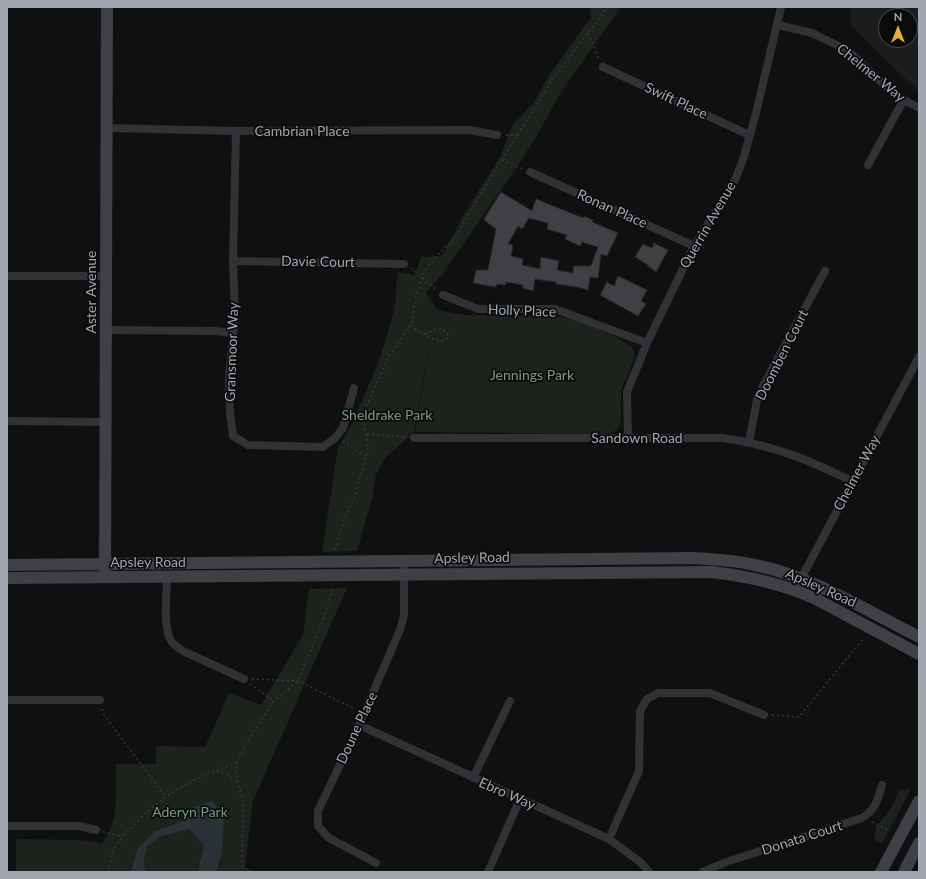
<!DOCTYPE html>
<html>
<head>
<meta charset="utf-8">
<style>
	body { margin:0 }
	#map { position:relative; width:926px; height:879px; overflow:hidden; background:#101011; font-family:Lato,sans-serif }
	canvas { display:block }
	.frame { position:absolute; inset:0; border:8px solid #a2a6b1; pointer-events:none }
	.north { position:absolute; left:878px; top:8px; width:40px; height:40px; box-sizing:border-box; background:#0b0b0c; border:1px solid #47494e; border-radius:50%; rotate:0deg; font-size:11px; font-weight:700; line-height:16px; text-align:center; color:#a2a6b1 }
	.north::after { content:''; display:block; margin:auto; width:14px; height:18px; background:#e6b033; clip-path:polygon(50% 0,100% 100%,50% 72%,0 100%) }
</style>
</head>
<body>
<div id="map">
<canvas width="926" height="879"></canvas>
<div class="frame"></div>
<div class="north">N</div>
</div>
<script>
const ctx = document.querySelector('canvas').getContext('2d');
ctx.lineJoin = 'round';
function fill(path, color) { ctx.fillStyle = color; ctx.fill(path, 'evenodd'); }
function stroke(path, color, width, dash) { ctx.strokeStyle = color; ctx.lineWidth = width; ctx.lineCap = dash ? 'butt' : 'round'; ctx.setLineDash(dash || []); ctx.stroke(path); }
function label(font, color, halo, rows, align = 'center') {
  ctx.font = font + ' Lato,sans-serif'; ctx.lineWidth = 3.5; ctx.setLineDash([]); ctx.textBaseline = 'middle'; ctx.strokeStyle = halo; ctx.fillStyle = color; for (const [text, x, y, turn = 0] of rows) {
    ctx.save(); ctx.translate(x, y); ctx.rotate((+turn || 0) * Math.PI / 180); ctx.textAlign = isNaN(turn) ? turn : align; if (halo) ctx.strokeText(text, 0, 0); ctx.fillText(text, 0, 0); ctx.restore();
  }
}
fill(new Path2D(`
	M 851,7 L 919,7 L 919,92 L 851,26 ZM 886,16 L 910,16 L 910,40 L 886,40 Z`), '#1c1c1e');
fill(new Path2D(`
	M 589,7 L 621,7 L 561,92 L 537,135 L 518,165 L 442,275 L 426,293 L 437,310 L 465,315 L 555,316 L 578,321 L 616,337 L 632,347 L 635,356 L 621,391 L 621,422 L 617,430 L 609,434 L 415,432 L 432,332 L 414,432 L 384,459 L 376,475 L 372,498 L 357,551 L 322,552 L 338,448 L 352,424 L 380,358 L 394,311 L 398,272 L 415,275 L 421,257 L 442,256 L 464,214 L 500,157 L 512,126 L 535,101 L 549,75 L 591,17 Z
	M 347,588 L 253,801 L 245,867 L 255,872 L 16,872 L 16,839 L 79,840 L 102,843 C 120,822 115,791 116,764 L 156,764 L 156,746 L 205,747 L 229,693 L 261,705 L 303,635 L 309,589 Z
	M 911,789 L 882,843 L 874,839 L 876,827 L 891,808 L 900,790 Z`), '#1c231d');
fill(new Path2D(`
	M 212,801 L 224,815 L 222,852 L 216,872 L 198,872 L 204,845 L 189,829 L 162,836 L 147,846 L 143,865 L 147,872 L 131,872 L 138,848 L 154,832 L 183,821 L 193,807 Z`), '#2a3238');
const building = new Path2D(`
	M 501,192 L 532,211 L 536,199 L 583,218 L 584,216 L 593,220 L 592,222 L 618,233 L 607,256 L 601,254 L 598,278 L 590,277 L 588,290 L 577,287 L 556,284 L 556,282 L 535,279 L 533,291 L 523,288 L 523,285 L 506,282 L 505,285 L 497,284 L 496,287 L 473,283 L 476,270 L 488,270 L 496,229 L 484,220 ZM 529,218 L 548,223 L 547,229 L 567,235 L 565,239 L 580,246 L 582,242 L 598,247 L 591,266 L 574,266 L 573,273 L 557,270 L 559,261 L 541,257 L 540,269 L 522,265 L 523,259 L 511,256 L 513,245 L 508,244 L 518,226 L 522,229 Z
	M 654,243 L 668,250 L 656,272 L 648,266 L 648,265 L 635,257 L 643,244 L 652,248 Z
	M 618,276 L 647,290 L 641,301 L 646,304 L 638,316 L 600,295 L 607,282 L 614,286 Z`);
fill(building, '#3f4044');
stroke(building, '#2a2a2d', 1);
stroke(new Path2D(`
	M 599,7 L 604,12
	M 588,33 L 599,59
	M 506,135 L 519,135
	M 502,160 L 523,169
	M 411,268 L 437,290
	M 411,325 C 418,332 431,339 441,341 L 449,337 C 443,324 435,330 425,334
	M 367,434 L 405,437
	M 343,441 L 366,457
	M 335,550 L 344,519 L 354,498 L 366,457 L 368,448 L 364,424 L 365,409 L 388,358 L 412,322 L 416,295 L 424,272 L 433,260 L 455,238 L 484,188 L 552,80 L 608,7
	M 252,679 L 298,681 L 355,709
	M 250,684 L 273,700
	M 102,709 L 104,715 L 165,796
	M 772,715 L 799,717 L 864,638
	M 217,771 L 229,776 L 238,782
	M 872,822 L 890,831
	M 103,832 L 121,836
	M 109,872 C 111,845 119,841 136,823 C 164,793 198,776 237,763
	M 242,872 L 243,803 L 236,772 L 237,763 L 247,742 L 274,701 L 298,681 L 321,625 L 334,586`), '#37383d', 1.5, [2, 3]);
stroke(new Path2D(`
	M 778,25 L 812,33 L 847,50 L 894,94 L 919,108
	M 603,67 L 749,135
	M 107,128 L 236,131 L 469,130 L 497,135
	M 236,131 L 233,261 L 235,314 L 229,377 L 230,413 L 233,436 L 248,445 L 323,447 L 335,438 L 343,428 L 354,388
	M 868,165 L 903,101
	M 530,172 L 694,246
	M 233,261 L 404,264
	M 7,276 L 106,276
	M 443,295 L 478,309 L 555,309 L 647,343
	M 106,330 L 215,331 L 233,333
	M 7,421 L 105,422
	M 414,438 L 722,438 C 773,445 806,459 852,481
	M 628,438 L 627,392 L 647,343 L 694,246 L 735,180 L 744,157 L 757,109 L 781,7
	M 749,442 L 757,400 L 763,386 L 825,271
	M 167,577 C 167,593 163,625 170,639 C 173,645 178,648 183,651 L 244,679
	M 797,591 L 804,573 L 919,357
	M 7,700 L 100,700
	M 359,725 L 609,839 L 640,862 L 649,872
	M 473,778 L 510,701
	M 7,826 L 79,826 L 96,830
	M 609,839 L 639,771 L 640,711 L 647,699 L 658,693 L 710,693 L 764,715
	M 376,863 L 329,838 L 318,826 L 318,811 L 359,725 L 400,630 L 404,615 L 404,561
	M 488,872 L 520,799
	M 703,872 L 726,862 L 862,818 C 875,811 878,799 882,785`), '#313136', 8);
stroke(new Path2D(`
	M 7,565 L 691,558 C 713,559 734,560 755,565 C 814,577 866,610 919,637
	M 105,572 L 107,7
	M 7,578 L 711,572 C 747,576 780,583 814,598 L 919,654
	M 881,872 L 919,801
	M 904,872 L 919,843`), '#3f4045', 12);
label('14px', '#a2a6b1', '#0b0b0c', [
	["Chelmer Way",871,73,39],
	["Swift Place",676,101,25],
	["Cambrian Place",302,131],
	["Ronan Place",612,209,24],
	["Querrin Avenue",708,225,-60],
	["Davie Court",318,262,1],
	["Aster Avenue",91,292,-90],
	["Holly Place",522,311,2],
	["Gransmoor Way",232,352,-88],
	["Doomben Court",782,355,-63],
	["Sandown Road",637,438],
	["Chelmer Way",857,473,-62],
	["Apsley Road",472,558,-1],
	["Apsley Road",148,562],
	["Apsley Road",821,588,24],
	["Doune Place",357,728,-65],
	["Ebro Way",507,794,24],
	["Donata Court",802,838,-18]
]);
label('14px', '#799b7d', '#0b0b0c', [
	["Jennings Park",532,375],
	["Sheldrake Park",387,415],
	["Aderyn Park",190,812]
]);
</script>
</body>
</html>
